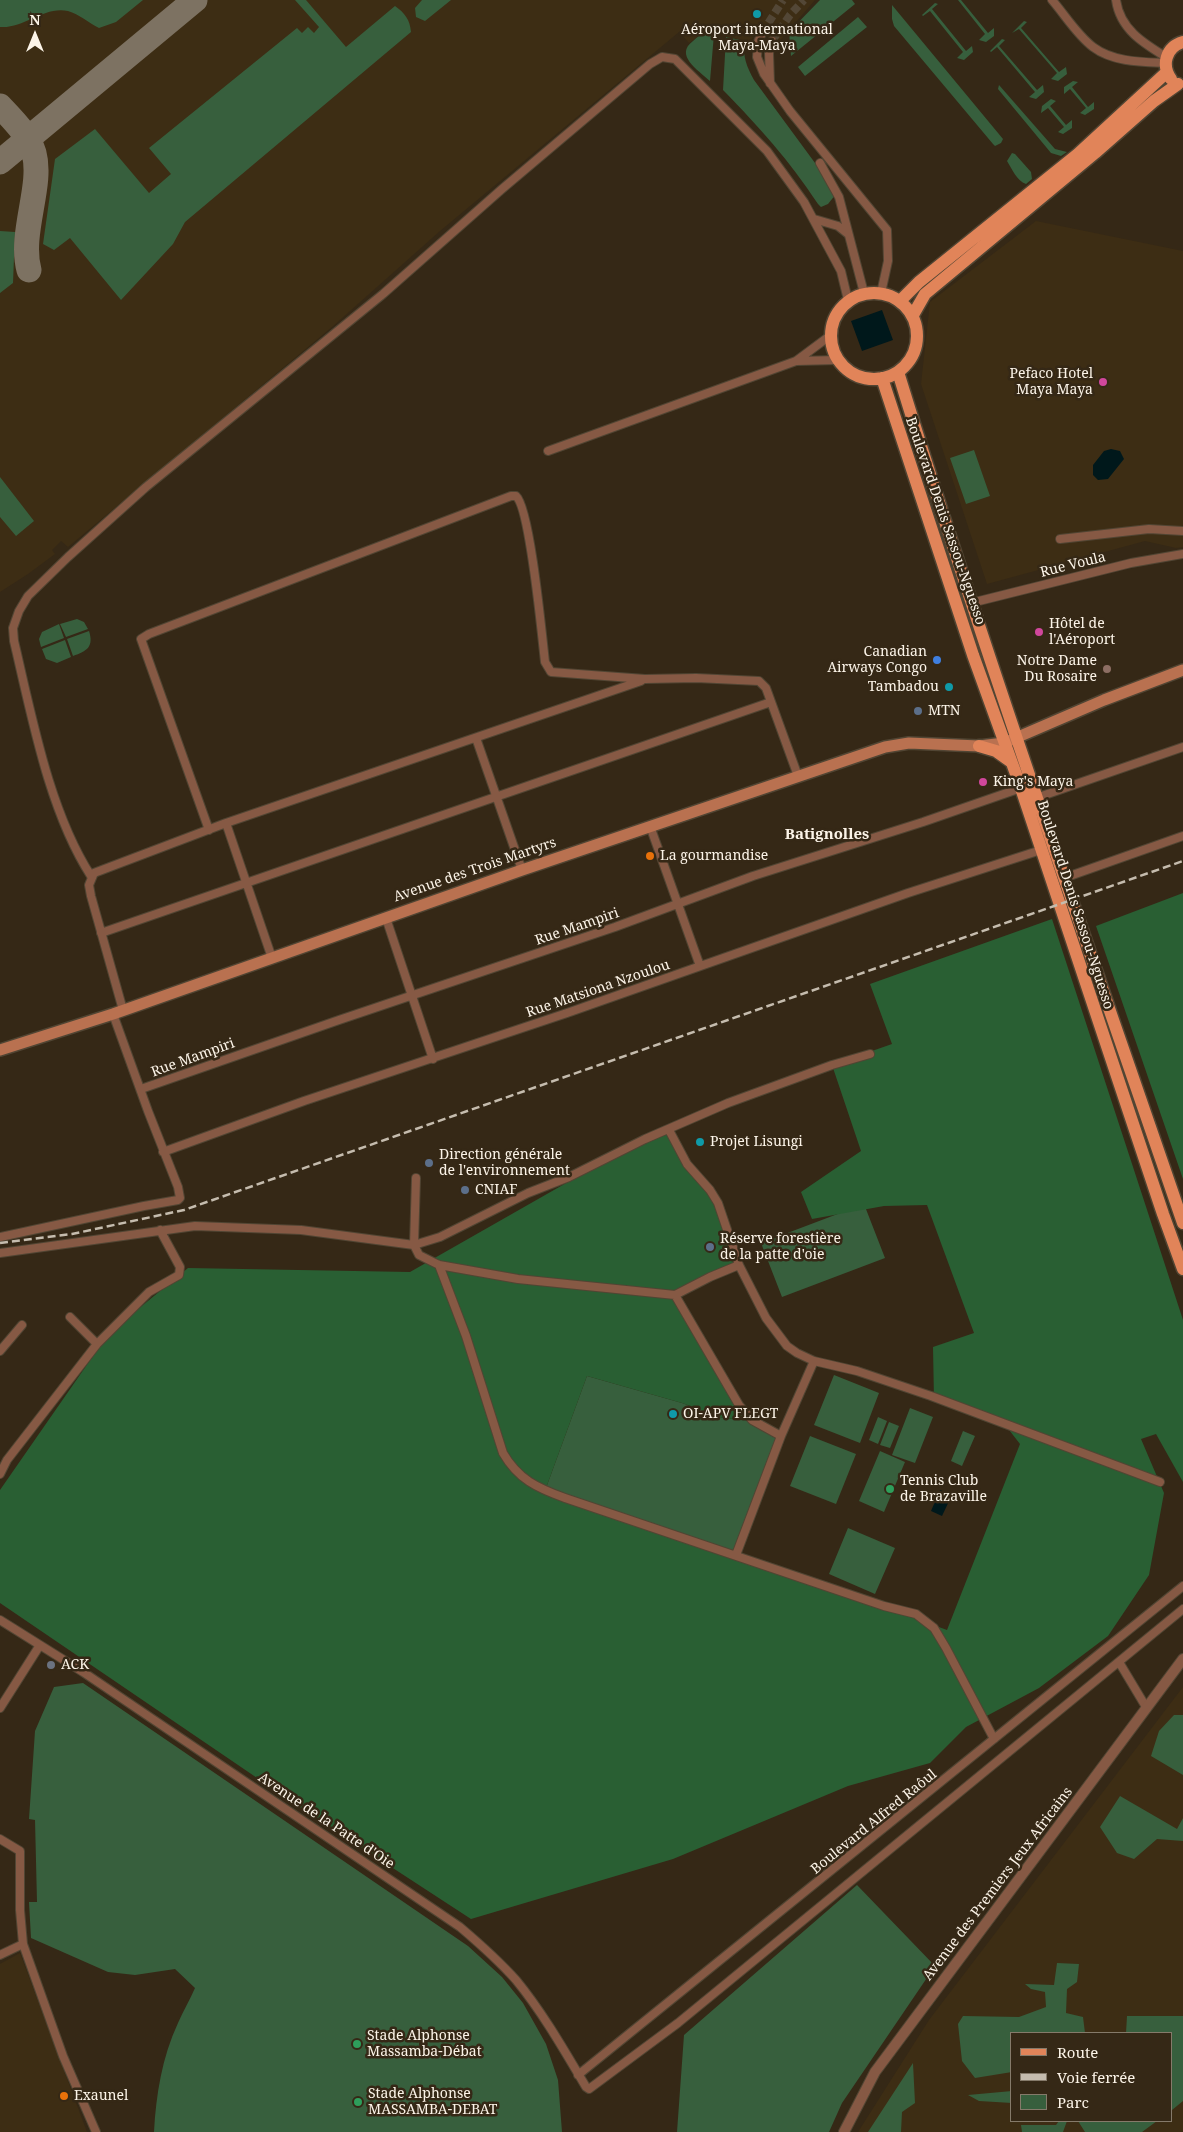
<!DOCTYPE html>
<html>
<head>
<meta charset="utf-8">
<style>
	body { margin:0 }
	#map { position:relative; width:1183px; height:2132px; overflow:hidden; background:#352816; font-family:"Noto Serif",serif }
	canvas { display:block }
	.legend { position:absolute; left:1010px; top:2032px; width:162px; height:90px; box-sizing:border-box; background:#352816; border:1px solid #857a6a; margin:0; padding:6px 9px; list-style:none; font-size:15px; color:#fcf4e8 }
	.legend li { display:flex; align-items:center; gap:10px; height:25px }
	.legend b { width:25px; border:1px solid #857a6a }
	.north { position:absolute; left:10px; top:10px; width:50px; height:50px; -webkit-text-stroke:4px #352816; paint-order:stroke; rotate:0deg; font-size:14px; font-weight:700; line-height:20px; text-align:center; color:#fcf4e8 }
	.north::after { content:''; display:block; margin:auto; width:18px; height:22px; background:#fcf4e8; clip-path:polygon(50% 0,100% 100%,50% 72%,0 100%) }
</style>
</head>
<body>
<div id="map">
<canvas width="1183" height="2132"></canvas>
<ul class="legend">
<li><b style="height:6px;background:#e18459"></b>Route</li>
<li><b style="height:6px;background:#c5bcae"></b>Voie ferrée</li>
<li><b style="height:14px;background:#375f3d"></b>Parc</li>
</ul>
<div class="north">N</div>
</div>
<script>
const ctx = document.querySelector('canvas').getContext('2d');
ctx.lineJoin = 'round';
function fill(path, color) { ctx.fillStyle = color; ctx.fill(path, 'evenodd'); }
function stroke(path, color, width, dash) { ctx.strokeStyle = color; ctx.lineWidth = width; ctx.lineCap = dash ? 'butt' : 'round'; ctx.setLineDash(dash || []); ctx.stroke(path); }
function label(font, color, halo, rows, align = 'center') {
  ctx.font = font + ' "Noto Serif",serif'; ctx.lineWidth = 5; ctx.setLineDash([]); ctx.textBaseline = 'middle'; ctx.strokeStyle = halo; ctx.fillStyle = color; for (const [text, x, y, turn = 0] of rows) {
    ctx.save(); ctx.translate(x, y); ctx.rotate((+turn || 0) * Math.PI / 180); ctx.textAlign = isNaN(turn) ? turn : align; if (halo) ctx.strokeText(text, 0, 0); ctx.fillText(text, 0, 0); ctx.restore();
  }
}
fill(new Path2D(`
	M 0,0 L 815,0 L 777,44 L 757,29 L 750,42 L 711,33 L 701,34 L 689,43 L 679,32 L 440,231 L 332,327 L 68,547 L 61,541 L 52,550 L 55,554 L 28,574 L 0,592 Z
	M 1036,221 L 1183,251 L 1183,547 L 1176,548 L 1145,541 L 987,584 L 921,384 L 930,302 Z
	M 1183,1687 L 1183,2132 L 858,2132 L 929,2020 ZM 1012,2033 L 1172,2033 L 1172,2121 L 1012,2121 Z
	M 20,1953 L 87,2132 L 0,2132 L 0,1964 Z`), '#3d2d14');
fill(new Path2D(`
	M 0,0 L 143,0 L 116,22 L 99,28 C 89,23 79,14 68,11 C 43,6 24,29 0,27 Z
	M 295,0 L 306,0 L 346,47 L 395,6 C 405,13 410,20 411,32 L 185,222 L 173,244 L 121,300 L 70,238 L 54,250 L 43,244 L 55,159 L 95,129 L 149,193 L 171,174 L 149,148 L 297,28 L 302,33 L 308,27 L 314,33 L 319,27 Z
	M 422,0 L 451,0 L 425,21 L 416,17 L 415,8 Z
	M 820,0 L 852,0 L 855,4 L 791,56 L 789,32 Z
	M 958,0 L 961,0 L 988,33 L 994,28 L 994,36 L 986,42 L 979,40 L 985,34 Z
	M 935,3 L 938,4 L 932,9 L 966,51 L 972,46 L 973,52 L 964,60 L 957,58 L 963,52 L 930,11 L 923,16 L 922,15 Z
	M 892,5 L 1003,139 L 1001,143 L 995,146 L 993,144 L 894,26 L 892,19 Z
	M 858,17 L 867,27 L 805,76 L 798,67 Z
	M 1024,21 L 1027,22 L 1021,28 L 1059,72 L 1066,67 L 1067,74 L 1058,81 L 1051,79 L 1057,73 L 1019,29 L 1012,33 Z
	M 707,32 L 714,34 L 710,81 C 698,70 674,55 693,41 C 697,37 701,34 707,32 Z
	M 726,37 L 745,41 C 742,56 747,67 754,80 L 829,182 L 836,194 L 828,204 L 821,207 L 818,204 C 789,160 760,128 723,90 Z
	M 1002,39 L 1005,40 L 999,46 L 1037,90 L 1043,85 L 1044,92 L 1036,99 L 1029,97 L 1035,92 L 997,47 L 991,52 L 990,51 Z
	M 1073,81 L 1078,82 L 1072,87 L 1088,107 L 1094,102 L 1094,109 L 1085,115 L 1080,113 L 1086,108 L 1070,89 L 1064,94 L 1064,87 Z
	M 999,85 L 1055,149 L 1067,152 L 1061,156 L 1051,153 L 998,89 Z
	M 1051,99 L 1056,101 L 1050,106 L 1066,125 L 1072,120 L 1072,128 L 1063,134 L 1058,132 L 1064,127 L 1048,108 L 1041,113 L 1042,106 Z
	M 1012,153 L 1015,154 L 1031,172 L 1032,179 L 1026,184 C 1017,181 1012,169 1007,161 Z
	M 0,231 L 15,232 L 13,283 L 0,293 Z
	M 974,450 L 990,496 L 966,504 L 950,458 Z
	M 0,477 L 34,521 L 16,536 L 0,517 Z
	M 77,619 L 84,622 L 88,629 L 66,637 L 60,624 Z
	M 59,624 L 64,638 L 41,647 L 39,639 L 42,632 Z
	M 89,631 C 94,647 87,651 73,656 L 67,639 Z
	M 65,640 L 71,657 L 57,663 L 46,659 L 42,649 Z
	M 864,1204 L 885,1258 L 782,1297 L 761,1243 Z
	M 834,1375 L 879,1393 L 860,1443 L 814,1425 Z
	M 587,1376 L 682,1403 L 723,1418 L 752,1420 L 781,1436 L 736,1555 L 546,1488 Z
	M 910,1408 L 933,1417 L 915,1463 L 892,1455 Z
	M 878,1417 L 887,1421 L 878,1444 L 869,1440 Z
	M 889,1422 L 899,1426 L 890,1448 L 880,1445 Z
	M 963,1431 L 975,1436 L 962,1466 L 951,1461 Z
	M 810,1436 L 856,1454 L 836,1504 L 790,1486 Z
	M 880,1451 L 905,1462 L 884,1512 L 859,1501 Z
	M 848,1528 L 895,1548 L 875,1594 L 829,1574 Z
	M 83,1683 L 468,1946 L 502,1977 L 523,2003 L 546,2044 L 558,2080 L 562,2132 L 154,2132 C 156,2095 162,2057 178,2023 C 183,2011 190,2000 195,1988 L 175,1969 L 135,1975 L 108,1972 L 31,1938 L 29,1902 L 37,1902 L 35,1820 L 29,1819 L 35,1731 L 54,1687 Z
	M 1174,1715 L 1183,1715 L 1183,1775 L 1151,1756 L 1159,1731 Z
	M 1120,1796 L 1177,1829 L 1183,1818 L 1183,1841 L 1157,1839 L 1134,1859 L 1117,1853 L 1100,1827 Z
	M 857,1885 L 935,1966 L 842,2103 L 829,2132 L 677,2132 L 684,2035 Z
	M 1057,1963 L 1079,1964 L 1077,1982 L 1067,1989 L 1066,2013 L 1083,2017 L 1085,2033 L 1012,2033 L 1012,2072 L 975,2078 L 962,2061 L 958,2024 L 963,2016 L 1019,2017 L 1046,2007 L 1045,1992 L 1031,1989 L 1025,1984 L 1054,1985 Z
	M 1127,2016 L 1183,2016 L 1183,2101 L 1172,2110 L 1172,2033 L 1126,2033 Z
	M 913,2063 L 915,2103 L 902,2112 L 901,2132 L 868,2132 Z
	M 1012,2091 L 1012,2103 L 979,2101 L 968,2095 Z
	M 1059,2121 L 1157,2121 L 1142,2132 L 1085,2132 L 1078,2121 L 1067,2121 L 1063,2132 L 1022,2132 L 1021,2125 L 1056,2125 Z`), '#375f3d');
fill(new Path2D(`
	M 1183,893 L 1183,1179 L 1096,926 Z
	M 1052,919 L 1183,1320 L 1183,1482 L 1156,1434 L 1141,1439 L 1164,1493 L 1149,1575 L 1108,1636 L 1039,1688 L 966,1727 L 930,1763 L 848,1786 L 673,1859 L 471,1919 L 310,1814 L 0,1603 L 0,1490 L 109,1333 L 188,1268 L 410,1272 L 647,1137 L 669,1130 L 681,1152 L 710,1189 L 739,1265 L 675,1295 L 752,1420 L 723,1418 L 682,1403 L 587,1376 L 546,1488 L 747,1557 L 947,1630 L 1020,1444 L 1006,1426 L 934,1400 L 933,1347 L 974,1333 L 927,1205 L 884,1206 L 812,1219 L 801,1192 L 861,1151 L 832,1065 L 892,1044 L 870,984 Z`), '#295f33');
fill(new Path2D(`
	M 882,310 L 893,340 L 862,351 L 851,321 Z
	M 1111,449 L 1120,451 L 1124,459 L 1108,479 L 1098,480 L 1093,475 L 1093,465 L 1104,451 Z
	M 940,1490 L 952,1495 L 942,1516 L 931,1511 Z`), '#00181b');
stroke(new Path2D(`
	M 0,106 C 13,120 28,134 34,153 C 43,186 19,233 29,270
	M 0,162 L 195,0`), '#7d7262', 25);
stroke(new Path2D(`
	M 762,33 L 783,0
	M 772,41 L 790,15 L 804,0`), '#534736', 8, [8, 4]);
const minor = new Path2D(`
	M 1052,0 C 1065,15 1077,35 1093,47 C 1113,62 1141,62 1165,63
	M 1116,0 C 1120,29 1143,43 1166,57
	M 762,33 L 758,42 L 757,57 L 764,74 L 790,111 L 887,230 L 888,261 L 881,293
	M 770,83 L 769,53 L 772,41
	M 820,163 L 839,197 L 864,293
	M 814,219 L 838,226 L 848,234
	M 796,361 L 838,360
	M 548,451 L 796,361 L 831,335
	M 1060,539 L 1149,529 L 1183,531
	M 971,603 L 1131,563 L 1183,554
	M 476,738 L 522,870
	M 1036,798 L 1183,747
	M 226,823 L 272,958
	M 650,826 L 700,966
	M 209,830 L 141,639 L 149,634 L 511,496 L 516,496 C 530,508 542,636 545,662 L 551,672 L 645,679 L 696,678 L 759,681 L 766,688 L 798,776
	M 91,876 C 49,811 32,717 14,641 L 13,628 L 19,611 L 28,596 L 68,557 L 146,487 L 383,294 L 502,189 L 650,64 L 662,57 L 675,59 L 767,151 L 804,202 L 841,271 L 848,300
	M 1064,878 L 1183,836
	M 386,918 L 433,1059
	M 101,933 L 771,702
	M 123,1010 L 91,896 L 89,885 L 94,873 L 226,823 L 641,681
	M 141,1089 L 339,1020 L 615,927 L 753,876 L 923,822 L 1021,788
	M 669,1130 L 687,1164 L 710,1190 L 718,1203 L 739,1265 L 766,1318 L 787,1346 L 797,1353 L 814,1361 L 857,1371 L 931,1396 L 1160,1482
	M 163,1152 L 304,1101 L 567,1013 L 908,893 L 1041,850
	M 416,1178 L 414,1245 L 419,1255 L 439,1265 L 518,1279 L 675,1295 L 710,1277 L 739,1265
	M 0,1237 L 144,1206 L 178,1200 L 180,1198 L 178,1187 L 148,1111 L 113,1014
	M 0,1253 L 195,1226 L 301,1230 L 414,1245 L 440,1237 L 528,1193 L 569,1177 L 645,1139 L 728,1103 L 832,1065 L 870,1054
	M 439,1265 L 466,1336 L 503,1453 C 518,1479 537,1488 565,1498 L 884,1606 L 916,1614 L 934,1628 L 946,1648 L 994,1739
	M 675,1295 L 739,1405 L 752,1420 L 781,1436 L 814,1361
	M 70,1317 L 97,1344
	M 0,1351 L 22,1325
	M 0,1474 L 7,1460 L 97,1344 L 149,1292 L 179,1275 L 180,1267 L 160,1230
	M 736,1555 L 781,1436
	M 0,1620 L 83,1672 L 460,1927 C 480,1944 499,1961 516,1980 C 543,2013 564,2050 586,2087 L 589,2089 L 678,2023 L 1183,1609
	M 1119,1662 L 1146,1707
	M 0,1708 L 40,1645
	M 0,1839 L 20,1851 L 20,1910 L 23,1944 L 63,2056 L 96,2132
	M 0,1955 L 23,1944
	M 578,2075 L 1183,1586`);
const tertiary = new Path2D(`
	M 844,2132 L 875,2072 L 1183,1659`);
const secondary = new Path2D(`
	M 0,1050 L 113,1014 L 522,870 L 885,747 L 909,743 L 979,746 L 1004,743 L 1104,700 L 1183,670`);
const primary = new Path2D(`
	M 1171,79 C 1161,65 1166,47 1183,42
	M831 336a43 43 0 1 1 86 0a43 43 0 1 1-86 0Z
	M 900,301 L 919,282 L 1078,154 L 1167,72
	M 913,315 L 925,294 L 1095,153 L 1154,101 L 1178,84
	M 898,372 C 986,658 1086,940 1183,1223
	M 882,378 L 973,655 L 1021,788 L 1163,1214 L 1183,1269
	M 979,746 L 996,751 L 1010,761`);
stroke(minor, '#514533', 10);
stroke(tertiary, '#514533', 12);
stroke(secondary, '#514533', 14);
stroke(primary, '#514533', 15);
stroke(minor, '#865944', 8);
stroke(tertiary, '#865944', 10);
stroke(secondary, '#b97150', 11);
stroke(primary, '#e18459', 12);
stroke(new Path2D(`
	M 0,1243 L 72,1234 L 184,1210 L 1183,861`), '#c5bcae', 2.5, [8, 4]);
for (const [x, y, r, color] of [
	[757,14,5,"#0f9aa8"],
	[1103,382,5,"#d1479c"],
	[1039,632,5,"#d1479c"],
	[937,660,5,"#3f7fe0"],
	[1107,669,5,"#8d6e63"],
	[949,687,5,"#0f9aa8"],
	[918,711,5,"#5c6f8a"],
	[983,782,5,"#d1479c"],
	[650,856,5,"#e8710a"],
	[700,1142,5,"#0f9aa8"],
	[429,1163,5,"#5c6f8a"],
	[465,1190,5,"#5c6f8a"],
	[710,1247,5,"#5c6f8a"],
	[673,1414,5,"#0f9aa8"],
	[890,1489,5,"#2e9e5b"],
	[51,1665,5,"#6b7280"],
	[357,2044,5,"#2e9e5b"],
	[64,2096,5,"#e8710a"],
	[358,2102,5,"#2e9e5b"]
]) { const dot = new Path2D(); dot.arc(x, y, r, 0, 2 * Math.PI); ctx.fillStyle = color; ctx.fill(dot); stroke(dot, '#352816', 2); }
label('14px', '#fcf4e8', '#352816', [
	["Aéroport international",757,30,"center"],
	["Maya-Maya",757,46,"center"],
	["Pefaco Hotel",1093,374,"right"],
	["Maya Maya",1093,390,"right"],
	["Hôtel de",1049,624],
	["l'Aéroport",1049,640],
	["Canadian",927,652,"right"],
	["Airways Congo",927,668,"right"],
	["Notre Dame",1097,661,"right"],
	["Du Rosaire",1097,677,"right"],
	["Tambadou",939,687,"right"],
	["MTN",928,711],
	["King's Maya",993,782],
	["La gourmandise",660,856],
	["Projet Lisungi",710,1142],
	["Direction générale",439,1155],
	["de l'environnement",439,1171],
	["CNIAF",475,1190],
	["Réserve forestière",720,1239],
	["de la patte d'oie",720,1255],
	["OI-APV FLEGT",683,1414],
	["Tennis Club",900,1481],
	["de Brazaville",900,1497],
	["ACK",61,1665],
	["Stade Alphonse",367,2036],
	["Massamba-Débat",367,2052],
	["Stade Alphonse",368,2094],
	["MASSAMBA-DEBAT",368,2110],
	["Exaunel",74,2096]
], 'left');
label('14px', '#fcf4e8', '#352816', [
	["Boulevard Denis Sassou-Nguesso",945,521,71],
	["Rue Voula",1073,565,-14],
	["Avenue des Trois Martyrs",475,870,-19],
	["Boulevard Denis Sassou-Nguesso",1075,905,72],
	["Rue Mampiri",577,927,-19],
	["Rue Matsiona Nzoulou",598,989,-19],
	["Rue Mampiri",193,1058,-20],
	["Avenue de la Patte d'Oie",326,1821,34],
	["Boulevard Alfred Raôul",874,1822,-39],
	["Avenue des Premiers Jeux Africains",998,1884,-53]
]);
label('bold 15px', '#fcf4e8', '#352816', [
	["Batignolles",827,835]
]);
</script>
</body>
</html>
